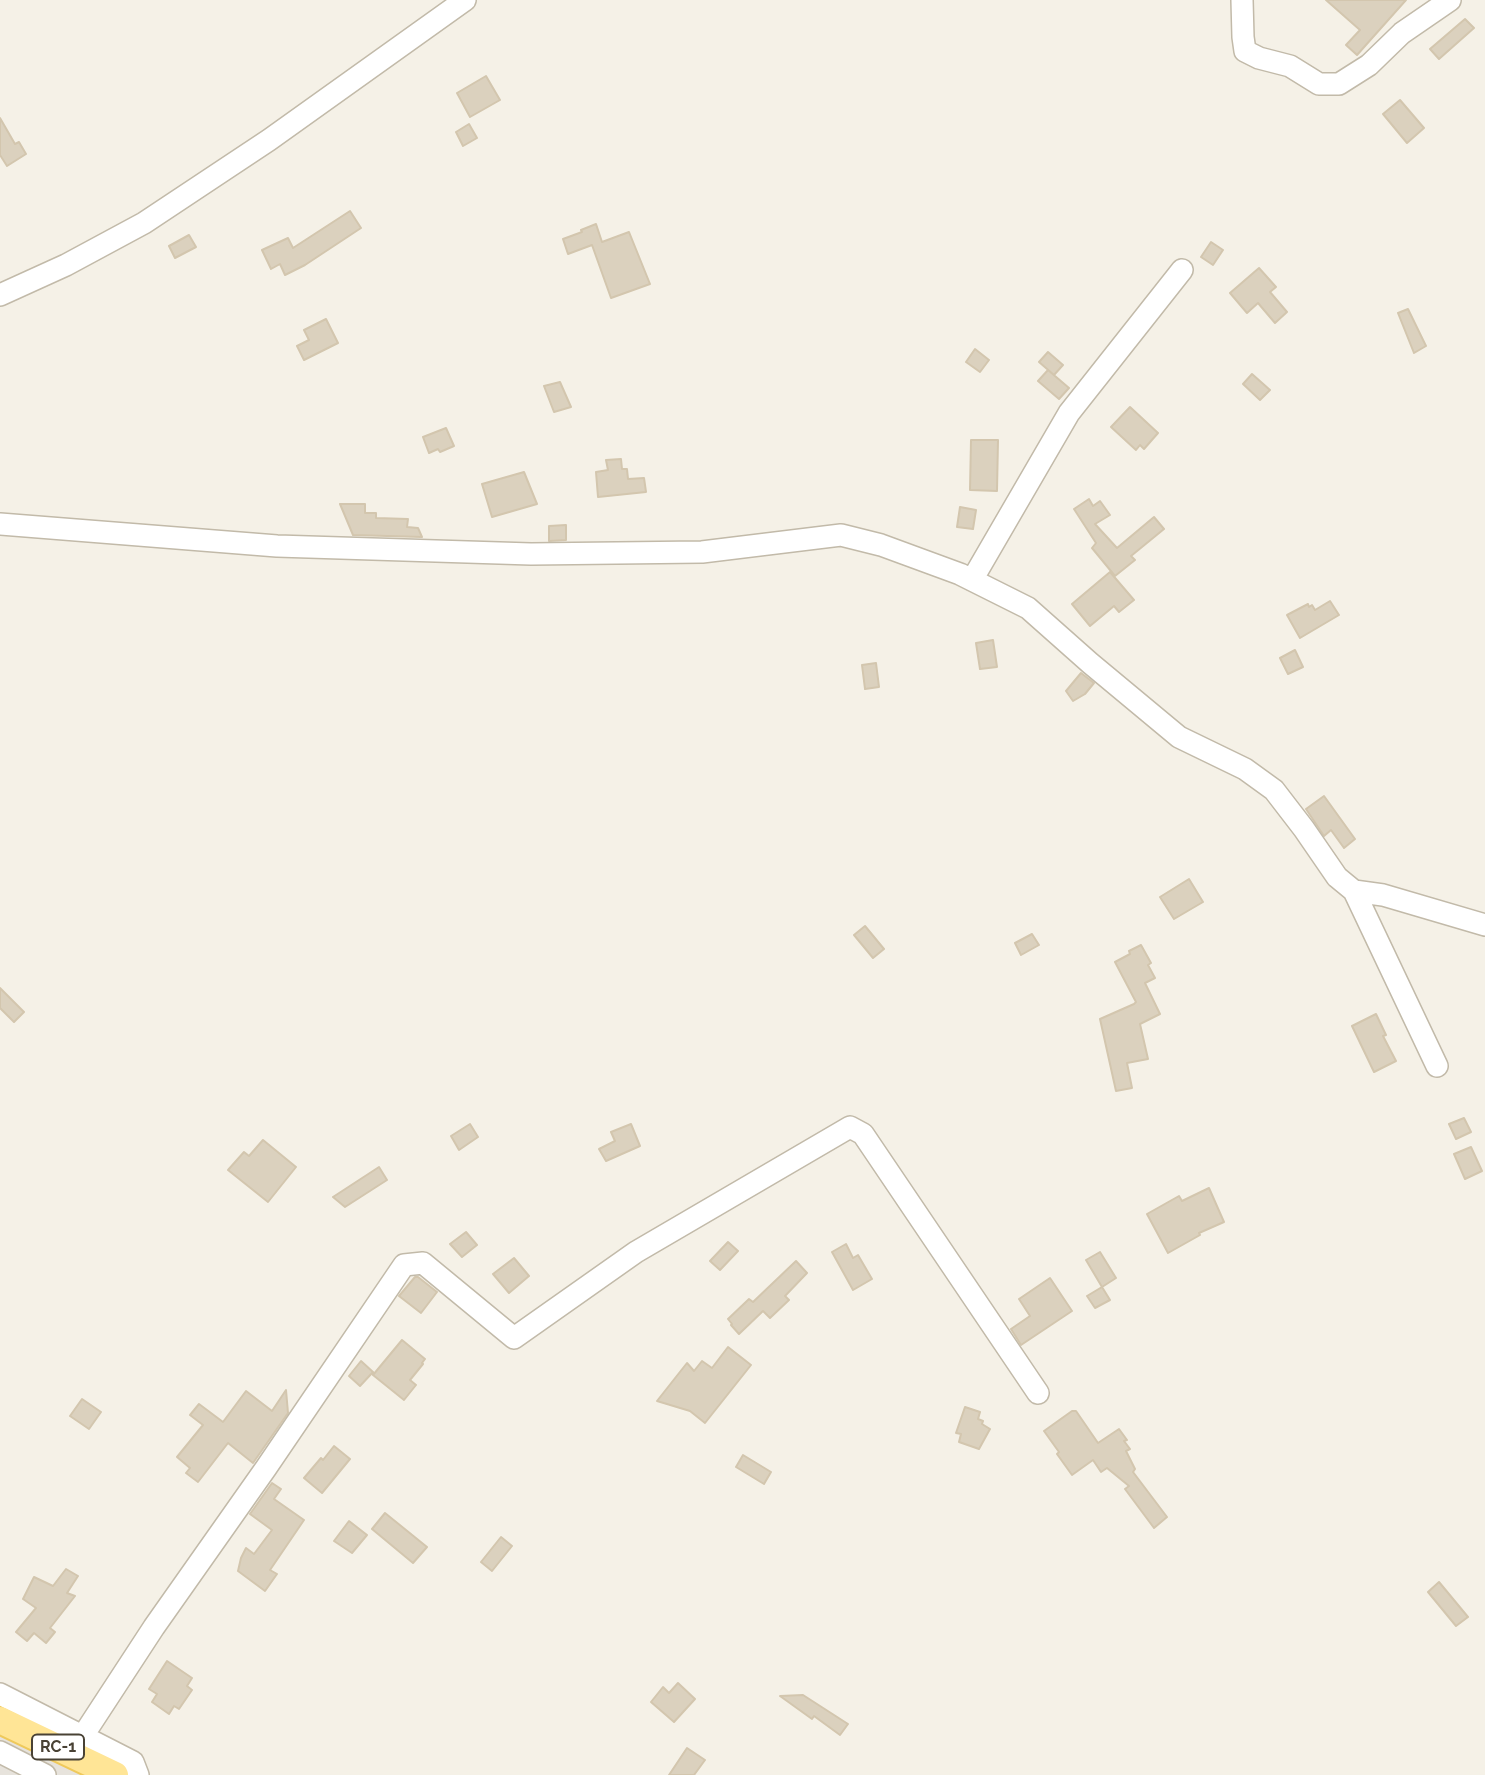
<!DOCTYPE html>
<html>
<head>
<meta charset="utf-8">
<style>
	body { margin:0 }
	canvas { display:block; background:#f5f1e7 }
</style>
</head>
<body>
<canvas width="1485" height="1775"></canvas>
<script>
const ctx = document.querySelector('canvas').getContext('2d');
ctx.lineJoin = 'round';
function fill(path, color) { ctx.fillStyle = color; ctx.fill(path, 'evenodd'); }
function stroke(path, color, width, dash) { ctx.strokeStyle = color; ctx.lineWidth = width; ctx.lineCap = dash ? 'butt' : 'round'; ctx.setLineDash(dash || []); ctx.stroke(path); }
function label(font, color, halo, rows, align = 'center') {
  ctx.font = font + ' Raleway,sans-serif'; ctx.lineWidth = 5; ctx.setLineDash([]); ctx.textBaseline = 'middle'; ctx.strokeStyle = halo; ctx.fillStyle = color; for (const [text, x, y, turn = 0] of rows) {
    ctx.save(); ctx.translate(x, y); ctx.rotate((+turn || 0) * Math.PI / 180); ctx.textAlign = isNaN(turn) ? turn : align; if (halo) ctx.strokeText(text, 0, 0); ctx.fillText(text, 0, 0); ctx.restore();
  }
}
fill(new Path2D(`
	M 0,1732 L 83,1775 L 0,1775 Z`), '#e7e3dc');
const building = new Path2D(`
	M 1326,0 L 1406,0 L 1357,55 L 1346,45 L 1360,30 Z
	M 1465,19 L 1474,28 L 1439,59 L 1430,49 Z
	M 486,76 L 500,100 L 470,117 L 457,93 Z
	M 1400,100 L 1424,128 L 1407,143 L 1383,114 Z
	M 0,118 L 15,144 L 19,142 L 26,154 L 7,166 L 0,155 Z
	M 469,124 L 477,138 L 463,146 L 456,132 Z
	M 350,211 L 361,228 L 305,265 L 285,275 L 280,264 L 271,269 L 262,250 L 288,238 L 293,248 Z
	M 596,224 L 602,242 L 629,232 L 650,284 L 611,298 L 592,245 L 568,254 L 563,239 L 582,232 L 581,230 Z
	M 189,235 L 196,247 L 175,258 L 169,246 Z
	M 1211,242 L 1223,250 L 1213,265 L 1201,257 Z
	M 1259,268 L 1276,287 L 1270,292 L 1287,312 L 1275,323 L 1258,303 L 1247,313 L 1230,293 Z
	M 1408,309 L 1426,346 L 1414,353 L 1398,313 Z
	M 326,319 L 338,343 L 304,360 L 297,346 L 309,340 L 304,330 Z
	M 975,349 L 989,360 L 980,372 L 966,362 Z
	M 1048,352 L 1063,365 L 1054,375 L 1039,362 Z
	M 1048,370 L 1069,388 L 1059,399 L 1038,381 Z
	M 1252,374 L 1270,390 L 1260,400 L 1243,384 Z
	M 560,382 L 571,407 L 554,412 L 544,386 Z
	M 1130,407 L 1158,433 L 1144,449 L 1140,445 L 1136,450 L 1111,427 Z
	M 446,428 L 454,446 L 440,452 L 438,449 L 429,453 L 423,437 Z
	M 971,440 L 998,440 L 997,491 L 970,490 Z
	M 621,459 L 622,469 L 627,469 L 628,479 L 644,478 L 646,492 L 598,497 L 596,472 L 608,470 L 606,460 Z
	M 524,472 L 537,504 L 492,517 L 482,484 Z
	M 1089,499 L 1093,506 L 1100,501 L 1110,515 L 1095,524 L 1117,548 L 1154,517 L 1164,529 L 1131,556 L 1135,560 L 1115,576 L 1092,548 L 1096,543 L 1074,509 Z
	M 340,504 L 365,504 L 365,513 L 376,513 L 376,518 L 408,519 L 407,527 L 418,528 L 422,537 L 353,535 Z
	M 960,507 L 976,510 L 973,529 L 957,527 Z
	M 566,525 L 566,540 L 549,541 L 549,526 Z
	M 1110,572 L 1134,600 L 1119,612 L 1114,606 L 1090,626 L 1072,604 Z
	M 1330,601 L 1339,615 L 1300,638 L 1287,615 L 1308,604 L 1309,607 L 1312,605 L 1315,610 Z
	M 993,640 L 997,667 L 980,669 L 976,643 Z
	M 1295,650 L 1303,667 L 1288,674 L 1280,658 Z
	M 876,663 L 879,687 L 865,689 L 862,665 Z
	M 1081,673 L 1094,683 L 1085,694 L 1073,701 L 1066,691 Z
	M 1324,796 L 1355,839 L 1344,848 L 1331,830 L 1324,836 L 1306,809 Z
	M 1189,879 L 1203,902 L 1174,919 L 1160,897 Z
	M 865,926 L 884,949 L 873,958 L 854,935 Z
	M 1032,934 L 1039,945 L 1021,955 L 1015,943 Z
	M 1141,945 L 1151,963 L 1148,965 L 1155,978 L 1145,983 L 1160,1014 L 1140,1024 L 1148,1059 L 1127,1063 L 1132,1088 L 1116,1091 L 1100,1019 L 1134,1004 L 1136,1002 L 1115,962 L 1130,954 L 1129,951 Z
	M 0,988 L 24,1012 L 14,1022 L 0,1008 Z
	M 1376,1014 L 1386,1035 L 1383,1036 L 1396,1061 L 1374,1072 L 1352,1026 Z
	M 1464,1118 L 1471,1132 L 1456,1139 L 1449,1124 Z
	M 470,1124 L 478,1137 L 459,1150 L 451,1136 Z
	M 631,1124 L 640,1146 L 606,1161 L 599,1149 L 615,1141 L 611,1132 Z
	M 263,1140 L 296,1167 L 268,1202 L 228,1170 L 244,1152 L 249,1156 Z
	M 1471,1147 L 1482,1171 L 1465,1179 L 1454,1154 Z
	M 379,1167 L 387,1180 L 345,1207 L 333,1197 Z
	M 1209,1188 L 1224,1222 L 1199,1233 L 1200,1235 L 1168,1253 L 1147,1214 L 1179,1196 L 1182,1201 Z
	M 466,1232 L 477,1245 L 462,1257 L 450,1244 Z
	M 728,1242 L 738,1251 L 720,1270 L 710,1261 Z
	M 846,1244 L 853,1258 L 858,1255 L 872,1279 L 853,1290 L 832,1252 Z
	M 1100,1252 L 1116,1278 L 1102,1287 L 1086,1260 Z
	M 514,1258 L 529,1276 L 509,1293 L 493,1274 Z
	M 796,1261 L 807,1273 L 785,1296 L 789,1300 L 770,1318 L 763,1311 L 739,1334 L 731,1325 L 732,1324 L 728,1319 L 749,1299 L 753,1302 Z
	M 415,1277 L 418,1277 L 437,1292 L 421,1313 L 399,1296 Z
	M 1050,1278 L 1072,1311 L 1021,1345 L 1011,1329 L 1030,1316 L 1019,1299 Z
	M 1102,1287 L 1110,1300 L 1095,1308 L 1087,1296 Z
	M 402,1340 L 425,1359 L 422,1363 L 423,1364 L 410,1380 L 416,1385 L 404,1400 L 373,1375 Z
	M 728,1347 L 751,1365 L 705,1423 L 690,1411 L 657,1401 L 687,1363 L 694,1371 L 702,1361 L 712,1368 Z
	M 361,1361 L 373,1372 L 360,1386 L 349,1376 Z
	M 286,1390 L 288,1413 L 253,1463 L 228,1443 L 198,1482 L 186,1473 L 190,1468 L 177,1457 L 203,1425 L 190,1415 L 199,1404 L 223,1422 L 246,1391 L 272,1411 Z
	M 82,1399 L 101,1412 L 89,1429 L 70,1416 Z
	M 965,1407 L 980,1412 L 978,1419 L 983,1421 L 982,1424 L 990,1429 L 979,1449 L 959,1442 L 961,1434 L 956,1433 Z
	M 1072,1411 L 1076,1411 L 1098,1443 L 1119,1429 L 1127,1440 L 1124,1441 L 1130,1449 L 1126,1451 L 1135,1469 L 1133,1472 L 1167,1517 L 1154,1528 L 1125,1489 L 1129,1486 L 1107,1468 L 1101,1472 L 1093,1460 L 1072,1475 L 1057,1454 L 1059,1452 L 1044,1431 Z
	M 334,1446 L 350,1459 L 322,1493 L 304,1478 L 321,1458 L 323,1460 Z
	M 743,1455 L 771,1472 L 764,1484 L 736,1467 Z
	M 272,1483 L 281,1489 L 274,1499 L 304,1520 L 270,1570 L 277,1574 L 265,1591 L 238,1571 L 241,1558 L 246,1548 L 254,1554 L 272,1530 L 250,1514 Z
	M 385,1513 L 427,1547 L 413,1563 L 372,1529 Z
	M 349,1521 L 367,1535 L 352,1553 L 334,1541 Z
	M 501,1537 L 512,1546 L 492,1571 L 481,1562 Z
	M 66,1569 L 78,1576 L 67,1593 L 75,1596 L 50,1628 L 55,1632 L 46,1643 L 34,1633 L 27,1641 L 16,1632 L 36,1608 L 23,1599 L 34,1577 L 53,1586 Z
	M 1439,1582 L 1468,1617 L 1456,1626 L 1428,1592 Z
	M 167,1661 L 192,1678 L 187,1686 L 192,1690 L 179,1709 L 174,1706 L 169,1714 L 152,1702 L 157,1694 L 149,1689 Z
	M 678,1683 L 695,1699 L 674,1722 L 651,1702 L 663,1687 L 669,1693 Z
	M 803,1695 L 848,1724 L 840,1735 L 814,1716 L 812,1719 L 780,1696 Z
	M 687,1748 L 705,1760 L 694,1775 L 669,1775 Z`);
fill(building, '#dbd1be');
stroke(building, '#d3c6ae', 2);
const minor = new Path2D(`
	M 1242,0 L 1243,37 L 1245,51 L 1259,58 L 1290,66 L 1319,84 L 1339,84 L 1369,65 L 1402,33 L 1450,0
	M 0,295 L 66,265 L 144,223 L 269,140 L 465,0
	M 0,524 L 277,546 L 531,554 L 702,552 L 841,535 L 881,545 L 960,574 L 1028,608 L 1090,663 L 1179,737 L 1245,769 L 1274,790 L 1304,829 L 1337,877 L 1354,891 L 1383,895 L 1485,925
	M 972,580 L 1069,413 L 1182,270
	M 1354,891 L 1437,1066
	M 0,1694 L 133,1762 L 138,1775
	M 0,1752 L 45,1775
	M 71,1754 L 154,1627 L 266,1468 L 404,1265 L 423,1263 L 514,1338 L 636,1252 L 850,1127 L 863,1134 L 1038,1393`);
const major = new Path2D(`
	M 0,1720 L 115,1775`);
stroke(minor, '#c2baa9', 24);
stroke(major, '#efc95b', 30);
stroke(minor, '#fff', 21);
stroke(major, '#ffe596', 26);
for (const [x, y, w] of [
	[58,1747,52]
]) { const box = new Path2D(); box.roundRect(x - w / 2, y - 12.5, w, 25, 5); ctx.fillStyle = '#fff'; ctx.fill(box); stroke(box, '#494235', 2); }
label('bold 16px', '#494235', null, [
	["RC-1",58,1747]
]);
</script>
</body>
</html>
